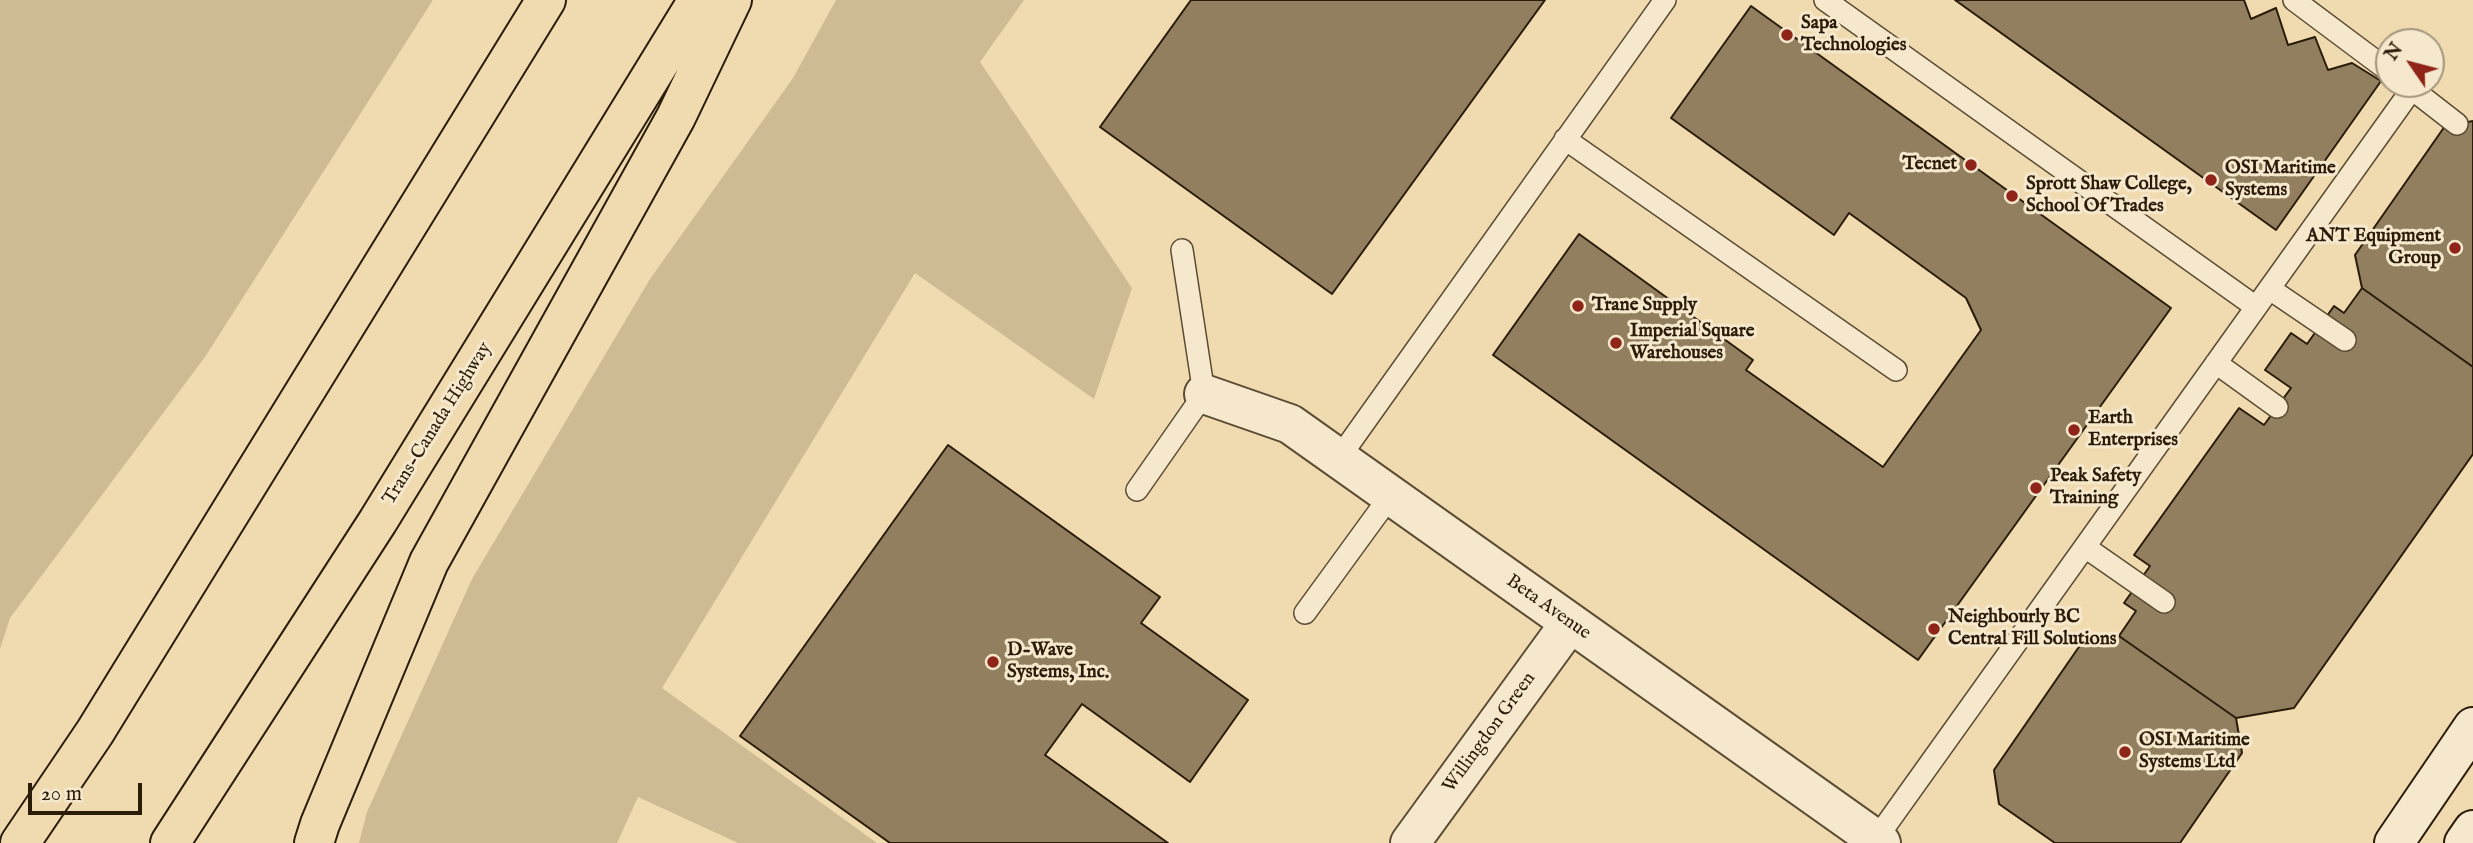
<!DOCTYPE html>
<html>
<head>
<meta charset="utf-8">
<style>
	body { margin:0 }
	#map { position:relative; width:2473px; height:843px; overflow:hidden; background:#f0dbb1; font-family:"IM FELL English",serif }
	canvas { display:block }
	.north { position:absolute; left:2375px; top:28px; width:70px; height:70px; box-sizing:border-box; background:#f5e8cc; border:2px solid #a4967e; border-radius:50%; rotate:305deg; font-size:19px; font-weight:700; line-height:28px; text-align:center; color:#2a1c09 }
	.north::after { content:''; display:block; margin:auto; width:24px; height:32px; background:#8f2418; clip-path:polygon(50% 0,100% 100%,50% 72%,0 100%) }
	.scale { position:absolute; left:28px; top:783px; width:114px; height:32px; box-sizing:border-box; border:4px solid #2a1c09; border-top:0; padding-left:9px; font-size:21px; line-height:24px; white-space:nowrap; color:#2a1c09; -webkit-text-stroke:5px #f5e8cc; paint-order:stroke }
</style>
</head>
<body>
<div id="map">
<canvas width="2473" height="843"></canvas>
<div class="north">N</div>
<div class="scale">20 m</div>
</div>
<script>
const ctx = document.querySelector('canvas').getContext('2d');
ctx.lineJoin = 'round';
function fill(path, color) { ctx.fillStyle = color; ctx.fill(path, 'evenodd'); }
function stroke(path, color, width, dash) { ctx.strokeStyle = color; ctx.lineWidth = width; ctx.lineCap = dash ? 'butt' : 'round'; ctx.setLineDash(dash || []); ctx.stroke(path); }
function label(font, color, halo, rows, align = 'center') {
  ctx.font = font + ' "IM FELL English",serif'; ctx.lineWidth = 6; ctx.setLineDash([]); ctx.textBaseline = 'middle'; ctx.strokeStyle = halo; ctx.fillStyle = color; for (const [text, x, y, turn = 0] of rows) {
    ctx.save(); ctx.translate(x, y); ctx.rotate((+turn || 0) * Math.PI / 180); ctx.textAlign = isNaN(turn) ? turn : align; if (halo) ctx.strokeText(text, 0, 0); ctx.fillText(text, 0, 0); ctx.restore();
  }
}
fill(new Path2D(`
	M 0,0 L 433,0 L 205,357 L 10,618 L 0,649 Z
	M 836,0 L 1024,0 L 980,62 L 1132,288 L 1094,399 L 915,273 L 662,688 L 877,843 L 738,843 L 638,797 L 617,843 L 359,843 L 367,812 L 472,579 L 650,279 L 793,78 Z`), '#cebb94');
const building = new Path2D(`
	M 1191,0 L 1545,0 L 1332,294 L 1100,127 Z
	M 1955,0 L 2244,0 L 2251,19 L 2276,8 L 2288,45 L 2315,37 L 2328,70 L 2352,63 L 2381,81 L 2276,230 Z
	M 1751,6 L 2171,308 L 1918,660 L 1493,355 L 1579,234 L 1753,360 L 1746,370 L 1883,467 L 1981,330 L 1966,298 L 1849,213 L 1834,235 L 1671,118 Z
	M 2473,121 L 2473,367 L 2362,288 L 2355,255 L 2445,126 Z
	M 2362,288 L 2473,367 L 2473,454 L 2294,708 L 2236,718 L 2119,636 L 2136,611 L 2124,603 L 2150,566 L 2134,555 L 2239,408 L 2264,425 L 2291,388 L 2265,370 L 2291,333 L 2307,344 L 2334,306 L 2344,313 Z
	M 948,445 L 1160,597 L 1141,623 L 1248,700 L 1190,782 L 1082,704 L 1045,755 L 1168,843 L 890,843 L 740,736 Z
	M 2119,636 L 2236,718 L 2242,753 L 2180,843 L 2055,843 L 1999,804 L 1994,770 L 2083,641 Z`);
fill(building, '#917f60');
stroke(building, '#2a1c09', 2);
const lane = new Path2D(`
	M 1825,0 L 2256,307
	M 2294,0 L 2389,71
	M 1565,139 L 1896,370
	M 2270,289 L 2345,340
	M 2216,363 L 2277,407
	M 1339,458 L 1665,0
	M 1137,490 L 1204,394 L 1182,250
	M 2085,547 L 2164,602
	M 1305,613 L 1391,495
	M 1876,839 L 2412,89 L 2457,124`);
const street = new Path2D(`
	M 1204,394 L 1290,424 L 1881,843
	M 1410,843 L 1570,623`);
const secondary = new Path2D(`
	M 2394,843 L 2473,727
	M 2464,843 L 2473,830`);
const highway = new Path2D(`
	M 20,843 L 95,732 L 546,0
	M 170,843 L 378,521 L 698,0
	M 314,843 L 320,824 L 429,562 L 676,117 L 732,0`);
stroke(lane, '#5c4c33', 24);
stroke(street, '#5c4c33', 42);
stroke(secondary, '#2a1c09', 42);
stroke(highway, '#2a1c09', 42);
stroke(lane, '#f5e8cc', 21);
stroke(street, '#f5e8cc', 38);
stroke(secondary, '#f5e8cc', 38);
stroke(highway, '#f0dbb1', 38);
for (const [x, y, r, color] of [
	[1787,35,7,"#8f2418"],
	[1971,165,7,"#8f2418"],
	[2211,180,7,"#8f2418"],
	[2012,196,7,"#8f2418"],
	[2455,248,7,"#8f2418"],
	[1578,306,7,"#8f2418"],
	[1616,343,7,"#8f2418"],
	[2074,430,7,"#8f2418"],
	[2036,488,7,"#8f2418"],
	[1934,629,7,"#8f2418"],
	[993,662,7,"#8f2418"],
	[2125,752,7,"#8f2418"]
]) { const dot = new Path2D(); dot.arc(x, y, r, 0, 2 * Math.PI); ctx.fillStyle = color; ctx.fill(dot); stroke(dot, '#f5e8cc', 2.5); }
label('bold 19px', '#2a1c09', '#f5e8cc', [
	["Sapa",1801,24],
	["Technologies",1801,46],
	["Tecnet",1957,165,"right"],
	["OSI Maritime",2225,169],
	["Systems",2225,191],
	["Sprott Shaw College,",2026,185],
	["School Of Trades",2026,207],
	["ANT Equipment",2441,237,"right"],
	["Group",2441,259,"right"],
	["Trane Supply",1592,306],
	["Imperial Square",1630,332],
	["Warehouses",1630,354],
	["Earth",2088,419],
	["Enterprises",2088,441],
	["Peak Safety",2050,477],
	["Training",2050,499],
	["Neighbourly BC",1948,618],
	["Central Fill Solutions",1948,640],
	["D-Wave",1007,651],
	["Systems, Inc.",1007,673],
	["OSI Maritime",2139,741],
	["Systems Ltd",2139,763]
], 'left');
label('19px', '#2a1c09', '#f5e8cc', [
	["Trans-Canada Highway",438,424,-58],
	["Beta Avenue",1548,608,35],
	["Willingdon Green",1490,733,-54]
]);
</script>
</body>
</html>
